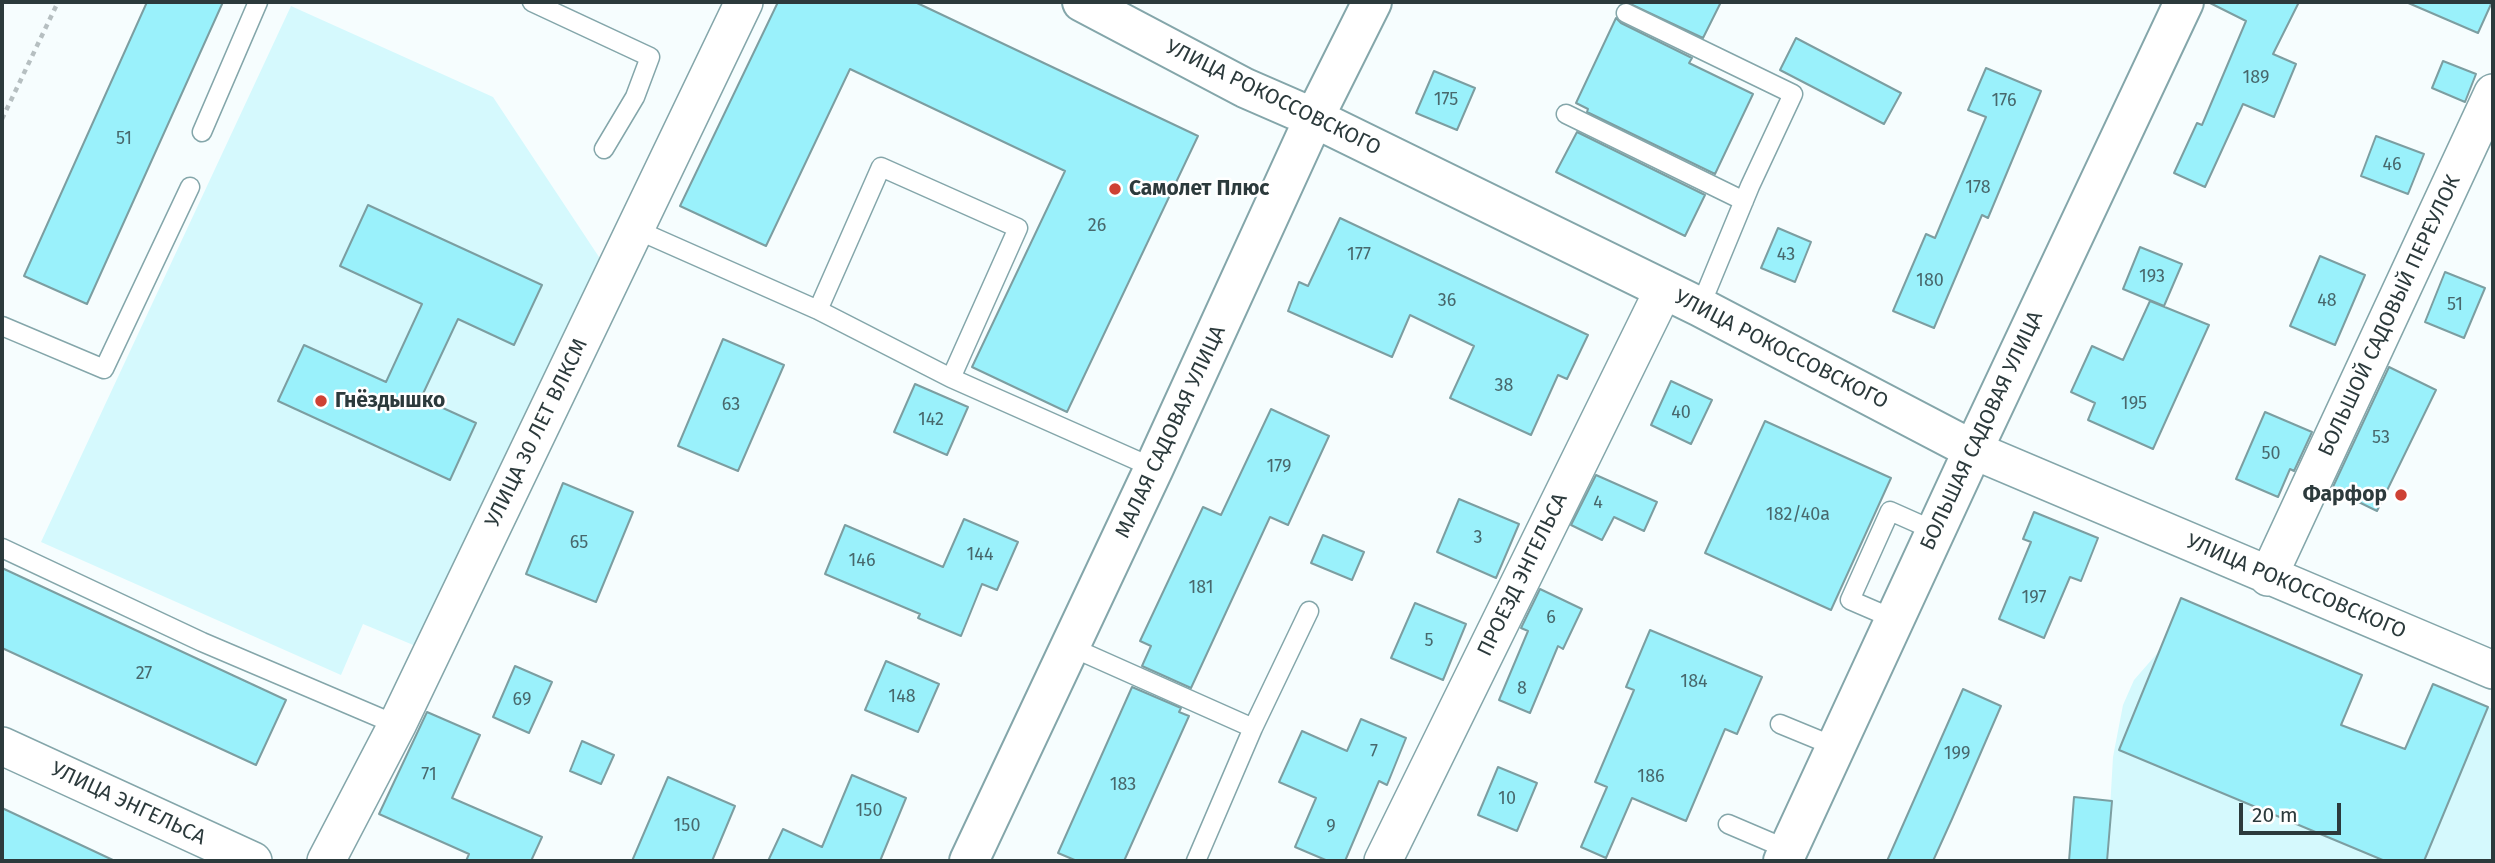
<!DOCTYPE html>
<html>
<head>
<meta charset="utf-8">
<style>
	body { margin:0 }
	#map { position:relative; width:2495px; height:863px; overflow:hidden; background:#f6fdfe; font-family:"Fira Sans",sans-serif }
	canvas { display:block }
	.frame { position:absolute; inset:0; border:4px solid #2c3a3c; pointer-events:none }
	.scale { position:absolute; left:2239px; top:803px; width:102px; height:32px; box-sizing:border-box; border:4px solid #2c3a3c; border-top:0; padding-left:9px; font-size:21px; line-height:24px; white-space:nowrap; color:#2c3a3c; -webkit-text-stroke:5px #fff; paint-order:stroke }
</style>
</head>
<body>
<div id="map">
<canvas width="2495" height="863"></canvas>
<div class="frame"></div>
<div class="scale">20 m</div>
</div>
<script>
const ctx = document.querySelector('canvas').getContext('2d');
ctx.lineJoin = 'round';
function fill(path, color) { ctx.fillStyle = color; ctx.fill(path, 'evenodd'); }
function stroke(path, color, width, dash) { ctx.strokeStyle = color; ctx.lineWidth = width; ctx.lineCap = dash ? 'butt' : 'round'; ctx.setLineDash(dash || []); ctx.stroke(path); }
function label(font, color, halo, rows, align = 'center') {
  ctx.font = font + ' "Fira Sans",sans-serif'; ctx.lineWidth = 5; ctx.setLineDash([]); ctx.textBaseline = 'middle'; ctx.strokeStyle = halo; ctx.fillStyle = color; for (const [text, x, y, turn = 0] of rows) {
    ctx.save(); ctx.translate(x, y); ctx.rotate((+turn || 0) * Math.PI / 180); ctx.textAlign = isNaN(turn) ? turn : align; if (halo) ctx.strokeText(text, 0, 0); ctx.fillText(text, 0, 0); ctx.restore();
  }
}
fill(new Path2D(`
	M 291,6 L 493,97 L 601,260 L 418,647 L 363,624 L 341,675 L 41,542 Z
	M 2181,598 L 2362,675 L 2342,725 L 2461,772 L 2488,707 L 2493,709 L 2493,861 L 2107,861 L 2113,757 L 2123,705 L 2134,680 L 2161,649 Z`), '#d5f9fd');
const building = new Path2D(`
	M 147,2 L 223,2 L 87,304 L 24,276 Z
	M 778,2 L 915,2 L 1198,136 L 1067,412 L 972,367 L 1065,171 L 850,69 L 766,246 L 680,206 Z
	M 1626,2 L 1721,2 L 1703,38 Z
	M 2208,2 L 2299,2 L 2273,54 L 2296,64 L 2274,117 L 2243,104 L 2205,187 L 2174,173 L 2197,123 L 2202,125 L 2246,21 Z
	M 2406,2 L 2492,2 L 2478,33 Z
	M 1616,18 L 1621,23 L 1692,58 L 1689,63 L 1753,94 L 1715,174 L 1587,112 L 1588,109 L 1576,103 Z
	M 1796,38 L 1901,93 L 1884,124 L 1780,70 Z
	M 2443,61 L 2476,74 L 2465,102 L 2432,88 Z
	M 1986,68 L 2041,91 L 1988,218 L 1982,215 L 1934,328 L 1893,311 L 1926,234 L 1935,238 L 1986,117 L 1968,110 Z
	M 1434,71 L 1475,88 L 1457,130 L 1416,113 Z
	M 1577,132 L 1705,195 L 1685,236 L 1556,172 Z
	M 2376,136 L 2424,154 L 2408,194 L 2361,176 Z
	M 368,205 L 542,285 L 514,345 L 458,319 L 421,398 L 476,423 L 450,480 L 278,401 L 304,345 L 386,382 L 422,304 L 340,266 Z
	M 1340,218 L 1588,335 L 1567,379 L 1558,375 L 1531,435 L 1450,398 L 1474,346 L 1410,315 L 1392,357 L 1288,311 L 1299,282 L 1308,286 Z
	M 1778,228 L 1811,242 L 1795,282 L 1761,268 Z
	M 2140,247 L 2182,264 L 2164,306 L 2123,289 Z
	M 2320,256 L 2365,275 L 2335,345 L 2290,326 Z
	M 2445,272 L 2485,288 L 2464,338 L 2425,322 Z
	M 2150,301 L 2209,325 L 2153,449 L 2088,420 L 2095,403 L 2071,392 L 2092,346 L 2123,360 Z
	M 723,339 L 784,365 L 738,471 L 678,446 Z
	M 2389,367 L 2436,390 L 2377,511 L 2332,489 Z
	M 1671,381 L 1712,400 L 1691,444 L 1651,425 Z
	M 915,384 L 968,407 L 947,455 L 894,432 Z
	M 1271,409 L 1329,436 L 1288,525 L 1270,517 L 1191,688 L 1142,666 L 1151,646 L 1140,641 L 1203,507 L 1221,515 Z
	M 2265,412 L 2312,432 L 2294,471 L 2290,469 L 2278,497 L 2236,479 Z
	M 1765,421 L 1891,478 L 1831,610 L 1705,553 Z
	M 1596,475 L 1657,502 L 1644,531 L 1614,517 L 1602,540 L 1571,525 Z
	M 563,483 L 633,512 L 596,602 L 526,574 Z
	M 1459,499 L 1519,524 L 1496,578 L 1437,552 Z
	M 2034,512 L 2098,538 L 2081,581 L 2070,577 L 2044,638 L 1999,619 L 2031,542 L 2023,539 Z
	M 964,519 L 1018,542 L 997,590 L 982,584 L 961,636 L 918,618 L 920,614 L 825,574 L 845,525 L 943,567 Z
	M 1323,535 L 1364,552 L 1352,580 L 1311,563 Z
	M 2,568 L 286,700 L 256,765 L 2,648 Z
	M 1540,589 L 1582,609 L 1563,649 L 1558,646 L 1530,713 L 1499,700 L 1528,631 L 1521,628 Z
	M 2181,598 L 2362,675 L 2341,725 L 2405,749 L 2433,684 L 2488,707 L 2424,861 L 2385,861 L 2119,750 Z
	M 1415,603 L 1466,624 L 1443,680 L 1391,658 Z
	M 1650,630 L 1762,677 L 1737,734 L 1725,729 L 1686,821 L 1632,798 L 1606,858 L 1581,847 L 1607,787 L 1595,782 L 1634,690 L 1626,687 Z
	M 886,661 L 939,684 L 918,732 L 865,710 Z
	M 515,666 L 552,682 L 529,733 L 493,717 Z
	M 1132,687 L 1181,708 L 1179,712 L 1189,716 L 1124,861 L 1077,861 L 1058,853 Z
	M 1963,689 L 2001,706 L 1952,819 L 1933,861 L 1887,861 Z
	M 427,712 L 480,735 L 452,798 L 542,837 L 531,861 L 466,861 L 469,854 L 379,814 Z
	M 1361,719 L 1406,738 L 1387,785 L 1379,781 L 1345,861 L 1328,861 L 1295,847 L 1316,798 L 1279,782 L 1302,731 L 1347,751 Z
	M 582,741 L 614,755 L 601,784 L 570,771 Z
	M 1498,767 L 1537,783 L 1517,831 L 1478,815 Z
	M 852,775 L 906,798 L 880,861 L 768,861 L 783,829 L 822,847 Z
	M 668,777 L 735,806 L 712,861 L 632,861 Z
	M 2074,797 L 2112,801 L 2107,861 L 2069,861 Z
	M 2,808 L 115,861 L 2,861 Z`);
fill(building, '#9af1fb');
stroke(building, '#7c9ea1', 2);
const lane = new Path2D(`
	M 532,2 L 650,57 L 635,97 L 604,149
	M 1626,13 L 1793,94 L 1750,186 L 1700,307
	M 1566,114 L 1744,201
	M 202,132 L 258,2
	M 635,229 L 818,310 L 881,167 L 1018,228 L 951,378 L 1154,468
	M 818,310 L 951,378
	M 2,326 L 104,369 L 190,187
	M 2,548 L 202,642 L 397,725
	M 1894,619 L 1850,600 L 1890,511 L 1935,531
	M 1071,647 L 1253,728 L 1309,611
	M 1780,724 L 1836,747
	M 1728,824 L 1789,850
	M 1196,861 L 1253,728`);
const street = new Path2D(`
	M 1973,450 L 2493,670
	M 2268,577 L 2493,93
	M 2,746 L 253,861
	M 326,861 L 397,725 L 744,2
	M 1383,861 L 1664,289`);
const secondary = new Path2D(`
	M 1082,2 L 1245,88 L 1314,118 L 1700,307 L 1973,450
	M 969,861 L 1154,468 L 1314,118 L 1372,2
	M 1783,861 L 1973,450 L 2184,2`);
stroke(lane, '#84a6aa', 21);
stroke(street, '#84a6aa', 40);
stroke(secondary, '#84a6aa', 42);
stroke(new Path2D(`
	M 2,119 L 58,2`), '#b6bfc1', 4.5, [5, 5]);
stroke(lane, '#fff', 18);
stroke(street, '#fff', 37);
stroke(secondary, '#fff', 38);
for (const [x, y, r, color] of [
	[1115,189,7,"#ce4134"],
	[321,401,7,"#ce4134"],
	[2401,495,7,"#ce4134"]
]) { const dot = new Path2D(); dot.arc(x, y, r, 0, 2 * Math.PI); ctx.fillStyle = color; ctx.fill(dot); stroke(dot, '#fff', 2.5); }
label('18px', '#48686c', null, [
	["189",2256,78],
	["175",1446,100],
	["176",2004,101],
	["51",124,139],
	["46",2392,165],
	["178",1978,188],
	["26",1097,226],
	["177",1359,255],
	["43",1786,255],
	["193",2152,277],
	["180",1930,281],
	["36",1447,301],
	["48",2327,301],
	["51",2455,305],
	["38",1504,386],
	["195",2134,404],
	["63",731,405],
	["40",1681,413],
	["142",931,420],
	["53",2381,438],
	["50",2271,454],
	["179",1279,467],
	["4",1598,503],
	["182/40а",1798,515],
	["3",1478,538],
	["65",579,543],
	["144",980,555],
	["146",862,561],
	["181",1201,588],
	["197",2034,598],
	["6",1551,618],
	["5",1429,641],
	["27",144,674],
	["184",1694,682],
	["8",1522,689],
	["148",902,697],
	["69",522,700],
	["7",1374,752],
	["199",1957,754],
	["71",429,775],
	["186",1651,777],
	["183",1123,785],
	["10",1507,799],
	["150",869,811],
	["150",687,826],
	["9",1331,827]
]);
label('21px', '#2c3a3c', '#fff', [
	["УЛИЦА РОКОССОВСКОГО",1273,98,26],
	["БОЛЬШОЙ САДОВЫЙ ПЕРЕУЛОК",2390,316,-65],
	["УЛИЦА РОКОССОВСКОГО",1781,350,27],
	["БОЛЬШАЯ САДОВАЯ УЛИЦА",1982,431,-65],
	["МАЛАЯ САДОВАЯ УЛИЦА",1171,432,-65],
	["УЛИЦА 30 ЛЕТ ВЛКСМ",537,433,-64],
	["ПРОЕЗД ЭНГЕЛЬСА",1523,575,-64],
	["УЛИЦА РОКОССОВСКОГО",2296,587,23],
	["УЛИЦА ЭНГЕЛЬСА",128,804,25]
]);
label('bold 21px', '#2c3a3c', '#fff', [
	["Самолет Плюс",1129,189],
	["Гнёздышко",335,401],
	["Фарфор",2387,495,"right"]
], 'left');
</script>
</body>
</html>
